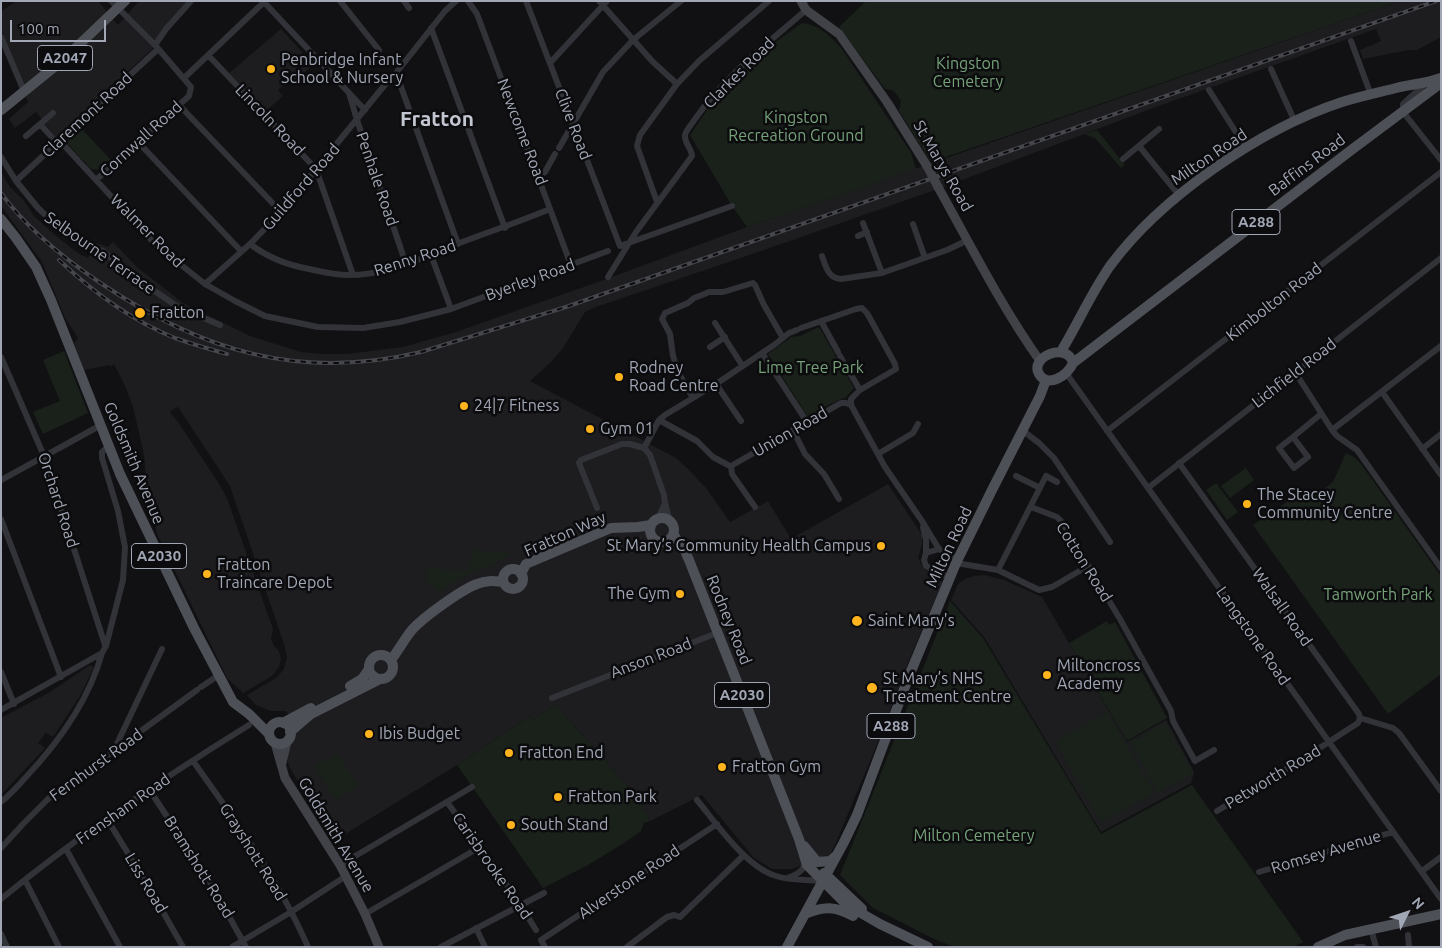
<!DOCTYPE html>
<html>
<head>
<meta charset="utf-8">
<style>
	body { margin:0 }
	#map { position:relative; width:1442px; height:948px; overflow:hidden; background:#111113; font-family:Ubuntu,sans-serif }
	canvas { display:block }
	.frame { position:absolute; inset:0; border:2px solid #a1a7b5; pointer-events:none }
	.north { position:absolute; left:1382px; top:888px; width:50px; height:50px; -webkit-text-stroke:4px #0c0c0e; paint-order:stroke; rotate:49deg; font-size:14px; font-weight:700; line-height:20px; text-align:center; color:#a1a7b5 }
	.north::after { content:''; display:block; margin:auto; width:18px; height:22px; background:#a1a7b5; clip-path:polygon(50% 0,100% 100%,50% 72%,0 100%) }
	.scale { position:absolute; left:10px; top:20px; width:96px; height:22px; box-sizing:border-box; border:2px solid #a1a7b5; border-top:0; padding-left:6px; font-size:15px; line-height:18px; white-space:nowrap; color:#a1a7b5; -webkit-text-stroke:4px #0c0c0e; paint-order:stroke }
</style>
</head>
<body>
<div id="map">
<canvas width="1442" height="948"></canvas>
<div class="frame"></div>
<div class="north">N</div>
<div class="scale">100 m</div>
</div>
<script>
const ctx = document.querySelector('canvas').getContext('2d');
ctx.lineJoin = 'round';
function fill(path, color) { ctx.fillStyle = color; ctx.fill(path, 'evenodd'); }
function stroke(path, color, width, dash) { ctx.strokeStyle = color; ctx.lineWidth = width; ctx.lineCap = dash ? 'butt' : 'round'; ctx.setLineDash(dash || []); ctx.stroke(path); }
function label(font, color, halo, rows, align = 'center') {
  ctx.font = font + ' Ubuntu,sans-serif'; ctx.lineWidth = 5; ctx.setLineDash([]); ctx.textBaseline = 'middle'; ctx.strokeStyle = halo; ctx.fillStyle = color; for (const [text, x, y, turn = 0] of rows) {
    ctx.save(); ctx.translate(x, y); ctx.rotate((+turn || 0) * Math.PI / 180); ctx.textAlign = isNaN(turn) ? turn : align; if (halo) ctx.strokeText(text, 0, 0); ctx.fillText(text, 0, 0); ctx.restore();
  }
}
fill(new Path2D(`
	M 17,1 L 98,1 L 118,25 L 139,1 L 189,1 L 151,50 L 56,138 L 36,112 L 15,128 L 9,119 L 28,102 L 1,29 L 1,11 Z
	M 1400,1 L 1441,1 L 1441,37 L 1417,50 L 1409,50 L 1363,59 L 1360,50 L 1381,41 L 1376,29 L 1153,108 L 949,185 L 764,250 L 596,307 L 585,312 L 563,348 L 552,361 L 530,381 L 676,458 L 688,469 L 706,488 L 730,522 L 768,501 L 791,539 L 888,484 L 922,535 L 922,544 L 918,558 L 924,569 L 943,581 L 908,663 L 874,752 L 831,854 L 792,869 L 772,869 L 754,858 L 702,795 L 648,822 L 649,813 L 644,812 L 640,800 L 556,705 L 533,720 L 530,716 L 457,765 L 334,841 L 289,766 L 287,758 L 289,747 L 297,730 L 286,711 L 271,711 L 256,705 L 247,695 L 276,678 L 284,669 L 287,658 L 284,644 L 230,486 L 178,407 L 172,410 L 170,412 L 178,422 L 218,482 L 227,498 L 273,629 L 271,639 L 274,646 L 279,651 L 281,659 L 279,667 L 272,676 L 243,693 L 227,678 L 157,534 L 151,497 L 142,479 L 146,477 L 144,455 L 133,407 L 125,386 L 114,364 L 110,367 L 109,365 L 84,370 L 74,344 L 78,338 L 65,318 L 42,262 L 1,206 L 1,172 L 10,187 L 24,201 L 34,216 L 56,236 L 78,253 L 88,258 L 96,243 L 108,247 L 113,242 L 137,267 L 183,303 L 250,336 L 301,352 L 323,354 L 347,354 L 403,347 L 456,332 L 612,277 L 747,227 Z
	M 281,29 L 313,64 L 295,82 L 292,79 L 289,81 L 288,80 L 278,90 L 283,96 L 266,111 L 229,73 Z
	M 985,575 L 1004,580 L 1042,597 L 1127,742 L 1166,720 L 1194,772 L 1191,783 L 1101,832 L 984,637 L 951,600 L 958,584 L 965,579 L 974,576 Z
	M 90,665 L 94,667 L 80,696 L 53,737 L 46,733 L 38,743 L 45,748 L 1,795 L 1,718 L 50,692 Z`), '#1d1d20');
fill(new Path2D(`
	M 866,1 L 1400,1 L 931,162 L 899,111 L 901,101 C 896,94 894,88 885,89 L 839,27 Z
	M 802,23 C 820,25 831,37 842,49 L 911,153 L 916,169 L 747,227 L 732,206 L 690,135 L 718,94 L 763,51 Z
	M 81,128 L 111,160 L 101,170 L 91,169 L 66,142 Z
	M 1097,130 L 1125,165 L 1121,168 L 1095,138 L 1084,134 Z
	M 819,327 L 854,388 L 846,397 L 824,407 L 808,417 L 768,354 L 791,337 L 800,336 Z
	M 64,351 L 88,413 L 43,434 L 33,412 L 60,401 L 43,360 Z
	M 1346,453 L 1354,457 L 1361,464 L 1441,576 L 1441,674 L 1388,714 L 1253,525 L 1291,499 L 1316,495 L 1333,482 Z
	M 1246,468 L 1254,480 L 1230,498 L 1221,486 Z
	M 1216,483 L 1238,512 L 1227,520 L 1206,490 Z
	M 472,550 L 515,554 L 508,556 L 506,558 L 460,578 L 441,590 L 437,590 L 431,584 L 430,585 L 426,576 L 427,568 L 465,571 L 470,566 Z
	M 950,601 L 983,638 L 1101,834 L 1192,785 L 1303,942 L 1293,947 L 954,947 L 934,939 L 873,908 L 840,875 Z
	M 1107,621 L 1109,625 L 1115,622 L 1167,718 L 1127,741 L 1069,643 Z
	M 556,705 L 640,800 L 644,812 L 649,813 L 648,822 L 644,822 L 641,831 L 624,843 L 588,865 L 543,888 L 457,765 L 530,716 L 533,720 Z
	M 1107,712 L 1155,793 L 1101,823 L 1055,741 Z
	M 1165,723 L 1193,773 L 1158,793 L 1130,743 Z
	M 338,753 L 358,786 L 335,800 L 315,766 Z`), '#19211a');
stroke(new Path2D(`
	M 263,1 L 365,110
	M 340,1 L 379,50
	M 404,1 L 409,8
	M 456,1 L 445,11 L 396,73 L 458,244
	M 468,1 L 477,14 L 571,265
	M 526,1 L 620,246 L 732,206
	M 599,1 L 652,61 L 677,84
	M 431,28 L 505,228
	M 1,37 L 24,91
	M 1351,41 L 1371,95
	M 155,45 L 166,29 L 191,1
	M 208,55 L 316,169 L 353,275
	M 550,63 L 607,1
	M 1271,69 L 1295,122
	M 184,78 L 264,2
	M 1425,84 L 1403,104 L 1403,112 L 1441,160
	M 1209,90 L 1246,148
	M 349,93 L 357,120 L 406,264
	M 179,105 L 281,212
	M 40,124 L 57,143
	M 26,136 L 53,113
	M 60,141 L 156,245 L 205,284 L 235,301 L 265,316 L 318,327 L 363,328 L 400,322 L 451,309 L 608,251
	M 139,143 L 241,251
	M 1139,146 L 1179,195
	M 559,148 L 603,72 L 633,40 L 681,1
	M 1,157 L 16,181 L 38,208 L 59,228 L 85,246 L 103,251 L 130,274 L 178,307 L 220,325
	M 1123,159 L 1159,129
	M 539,176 L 545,172 L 555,154
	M 96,180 L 189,96 L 191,87 L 155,45 L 111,1
	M 16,181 L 158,49
	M 657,202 L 637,146 L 640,135 L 677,84 L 699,61 L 769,1
	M 863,223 L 882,273
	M 913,224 L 925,258
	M 858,236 L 867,232
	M 250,244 C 267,257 287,265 309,269 C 318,271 327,273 335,274 C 377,280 419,259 457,244 C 488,232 519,222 550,209
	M 431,255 L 451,309
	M 822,256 C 826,267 828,278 841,279 L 882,273 L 947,250 L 968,240
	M 608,277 L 636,232 L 692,156 C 692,149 684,143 685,135 C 686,130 692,124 695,119 C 725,76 767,44 806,10
	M 205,284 L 250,244 L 281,212 L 388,81
	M 821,321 L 838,352
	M 715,323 L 742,365
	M 801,328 L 856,309 L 862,308 L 867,313 L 895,364 L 896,369 L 860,390 L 851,399 L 851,405 L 885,467 L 922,521 L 939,549 L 945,553 L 958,559
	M 710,347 L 725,337
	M 762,353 L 807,422
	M 840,356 L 860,390
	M 1,357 L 44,456 L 105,645
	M 1295,372 L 1332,430 L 1337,436 L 1357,450 L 1441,568
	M 1066,373 L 1441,899
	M 716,384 L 741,421
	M 1382,392 L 1441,475
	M 693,398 L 678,372 L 673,356 L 670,334 L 662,319 L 665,313 L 688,303 L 694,298 L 702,295 L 709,292 L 723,292 L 753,283 L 755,285 L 764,305 L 783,338
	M 659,420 L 697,441 L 713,457 L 728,465
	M 793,430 L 805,454 L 824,474 L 839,499
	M 1022,430 L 1039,443 L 1054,458 L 1110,542
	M 1332,430 L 1441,346
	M 1107,431 L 1441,172
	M 1293,437 L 1279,448 L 1294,468 L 1308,457 L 1293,437 L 1321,414
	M 644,448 L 659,420 L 665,415 L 716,384 L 774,345 L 789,333 L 797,330
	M 1422,449 L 1441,434
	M 878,454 L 913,433 L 918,424
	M 1179,463 L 1359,714 L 1360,718 L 1358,723 L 1301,760 L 1217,811
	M 1016,476 L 1040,488
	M 1,480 L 101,425
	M 1148,488 L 1441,258
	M 755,507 L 732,474 L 731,466 L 841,403 L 846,403 L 851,405
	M 1031,507 L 1057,517 L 1062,522 L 1120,619 L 1171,711 L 1173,721 L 1195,761 L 1214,750
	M 597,508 L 579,463 L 581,460 L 622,444 L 630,444 L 644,448 L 650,455 L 664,495 L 665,503 L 670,522
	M 1,519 L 61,677
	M 658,519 L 665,503
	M 923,527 L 926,540 L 926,553
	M 939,549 L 926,553 L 924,560 L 926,566 L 950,578
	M 956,563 L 998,570 L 1046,476 L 1057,482
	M 998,570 L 1039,590 L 1052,587 L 1088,566
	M 1,672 L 14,704
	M 201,687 L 219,675
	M 552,698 L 717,633
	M 1,710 L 102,653 L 106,646 L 123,580 L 125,547 L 118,511 L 102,458 L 102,452 L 109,446
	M 1360,718 L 1393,728 L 1399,733 L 1441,791
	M 114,750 L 162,649
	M 193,761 C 235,820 279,880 308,947
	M 149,789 L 211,884 L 246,947
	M 697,800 C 716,823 746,867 776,876 C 791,881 806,879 822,881
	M 1,802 C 10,795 18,786 26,777 C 59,742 89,700 102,653
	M 447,802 C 478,844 509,886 536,930
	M 107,819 L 151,891 L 183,947
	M 1,848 L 23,824 L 48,799 L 197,690
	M 66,849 L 120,947
	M 340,865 L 472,787
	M 1422,871 L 1441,857
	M 1259,872 L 1393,832
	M 788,878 C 797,874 804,871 805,862
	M 25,880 L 59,947
	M 1,899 C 79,835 163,778 249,725
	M 365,914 L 480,847
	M 476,928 L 485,947
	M 1371,929 L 1376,947
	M 1,934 L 7,947
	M 1408,935 L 1409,947
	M 232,947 L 291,912 L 346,876
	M 441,947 L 544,893
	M 545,947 L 541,940 L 717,824
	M 627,947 L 667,917 L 674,915 L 680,917 L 744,855
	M 1357,947 L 1363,947`), '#323338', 6);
stroke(new Path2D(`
	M 801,1 L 806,10 L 839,34 L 887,102 L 927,166
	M 938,187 C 971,246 1001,306 1040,361
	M 275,743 L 285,778 L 340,865 L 365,914 L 379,947
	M 282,763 L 287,741`), '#404248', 9);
stroke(new Path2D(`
	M 1,110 L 64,59 L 125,1
	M 1,219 L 16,238 L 36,267 L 51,300 L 120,474 L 194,628 L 233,702 L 249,714 L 269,734
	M 1062,352 L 1063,348 C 1079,321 1092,292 1110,266 C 1161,197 1260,129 1342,102 C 1361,96 1381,92 1400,87 C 1414,84 1428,83 1441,78
	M 1073,363 C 1067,341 1029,357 1039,374 C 1048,389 1068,375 1073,363 L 1350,151 L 1441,83
	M650 530a12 12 0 1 1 24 0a12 12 0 1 1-24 0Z
	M 673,534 L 685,551 L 689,560 L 775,778 L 799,839 L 807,865 L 847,905 L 880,924 L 928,947
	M503 579a10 10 0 1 1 20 0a10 10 0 1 1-20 0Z
	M 521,574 L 526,564 L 611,528 L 638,527 L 651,525
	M369 667a12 12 0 1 1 24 0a12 12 0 1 1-24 0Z
	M 391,660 C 398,651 404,640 411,631 C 422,618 461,590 477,584 C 486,580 494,581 503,582
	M 350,686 L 362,679 L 369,669
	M269 733a11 11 0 1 1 22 0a11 11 0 1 1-22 0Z
	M 283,723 L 311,708
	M 290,732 L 311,714 L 380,679
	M 804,846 L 817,862 L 830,861 L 837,855
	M 824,873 L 862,909
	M 805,914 C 824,906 835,906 853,916
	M 787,947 L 844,842 L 857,815 L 909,676 L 956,563 L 992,490 L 1040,396 L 1046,380
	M 1318,947 L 1345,935 L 1441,914`), '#4d5057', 10);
const rail = new Path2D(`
	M 1,193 C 27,229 62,257 99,282 C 201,351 299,381 421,352 L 566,307 L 1436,1
	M 59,260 C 93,292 130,320 175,338 C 192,344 209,349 227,354`);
stroke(rail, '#45474d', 4);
stroke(rail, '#0c0c0e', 2, [5.5]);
stroke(new Path2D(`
	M 927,166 L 938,187`), '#404248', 9);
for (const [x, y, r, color] of [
	[271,69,5,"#ffb41d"],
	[140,313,6,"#ffb41d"],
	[619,377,5,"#ffb41d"],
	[464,406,5,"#ffb41d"],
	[590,429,5,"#ffb41d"],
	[1247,504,5,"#ffb41d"],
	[881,546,5,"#ffb41d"],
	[207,574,5,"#ffb41d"],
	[680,594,5,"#ffb41d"],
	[857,621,6,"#ffb41d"],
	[1047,675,5,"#ffb41d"],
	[872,688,6,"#ffb41d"],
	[369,734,5,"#ffb41d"],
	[509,753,5,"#ffb41d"],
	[722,767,5,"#ffb41d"],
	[558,797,5,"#ffb41d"],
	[511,825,5,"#ffb41d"]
]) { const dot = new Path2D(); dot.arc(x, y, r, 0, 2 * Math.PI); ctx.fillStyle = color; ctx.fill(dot); stroke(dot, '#0c0c0e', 2); }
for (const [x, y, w] of [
	[65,58,55],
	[1256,222,48],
	[159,556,55],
	[742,695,55],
	[891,726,48]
]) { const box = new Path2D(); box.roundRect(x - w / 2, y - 12.5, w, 25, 4); ctx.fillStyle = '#0c0c0e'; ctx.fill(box); stroke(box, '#a1a7b5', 1); }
label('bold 15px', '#a1a7b5', null, [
	["A2047",65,58],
	["A288",1256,222],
	["A2030",159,556],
	["A2030",742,695],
	["A288",891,726]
]);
label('16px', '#a1a7b5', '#0c0c0e', [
	["Penbridge Infant",281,60],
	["School & Nursery",281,78],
	["Fratton",151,313],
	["Rodney",629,368],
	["Road Centre",629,386],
	["24|7 Fitness",474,406],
	["Gym 01",600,429],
	["The Stacey",1257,495],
	["Community Centre",1257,513],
	["St Mary’s Community Health Campus",871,546,"right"],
	["Fratton",217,565],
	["Traincare Depot",217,583],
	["The Gym",670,594,"right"],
	["Saint Mary's",868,621],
	["Miltoncross",1057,666],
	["Academy",1057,684],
	["St Mary’s NHS",883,679],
	["Treatment Centre",883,697],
	["Ibis Budget",379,734],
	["Fratton End",519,753],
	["Fratton Gym",732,767],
	["Fratton Park",568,797],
	["South Stand",521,825]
], 'left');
label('16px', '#76a279', '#0c0c0e', [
	["Kingston",968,64],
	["Cemetery",968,82],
	["Kingston",796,118],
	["Recreation Ground",796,136],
	["Lime Tree Park",811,368],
	["Tamworth Park",1378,595],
	["Milton Cemetery",974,836]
]);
label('16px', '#a1a7b5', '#0c0c0e', [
	["Clarkes Road",739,73,-45],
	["Claremont Road",87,115,-43],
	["Lincoln Road",270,120,46],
	["Clive Road",573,124,69],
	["Newcome Road",522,132,69],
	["Cornwall Road",141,139,-42],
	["Milton Road",1209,157,-34],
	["Baffins Road",1307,165,-37],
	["St Marys Road",943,166,60],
	["Penhale Road",377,179,71],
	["Guildford Road",301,187,-49],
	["Walmer Road",147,231,45],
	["Selbourne Terrace",100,253,35],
	["Renny Road",415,258,-18],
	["Byerley Road",530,280,-20],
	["Kimbolton Road",1274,302,-38],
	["Lichfield Road",1294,373,-38],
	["Union Road",790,432,-30],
	["Goldsmith Avenue",134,463,67],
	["Orchard Road",58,500,72],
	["Fratton Way",565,534,-24],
	["Milton Road",949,547,-65],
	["Cotton Road",1084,562,58],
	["Walsall Road",1282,607,55],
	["Rodney Road",729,620,68],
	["Langstone Road",1253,636,55],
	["Anson Road",651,658,-21],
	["Fernhurst Road",96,765,-36],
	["Petworth Road",1273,777,-31],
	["Frensham Road",123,809,-35],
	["Goldsmith Avenue",336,835,59],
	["Grayshott Road",253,852,58],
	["Romsey Avenue",1326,852,-17],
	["Carisbrooke Road",492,866,55],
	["Bramshott Road",199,867,58],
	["Alverstone Road",629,882,-34],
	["Liss Road",146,883,59]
]);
label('bold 21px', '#c2c6d1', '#0c0c0e', [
	["Fratton",437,119]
]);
</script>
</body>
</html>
